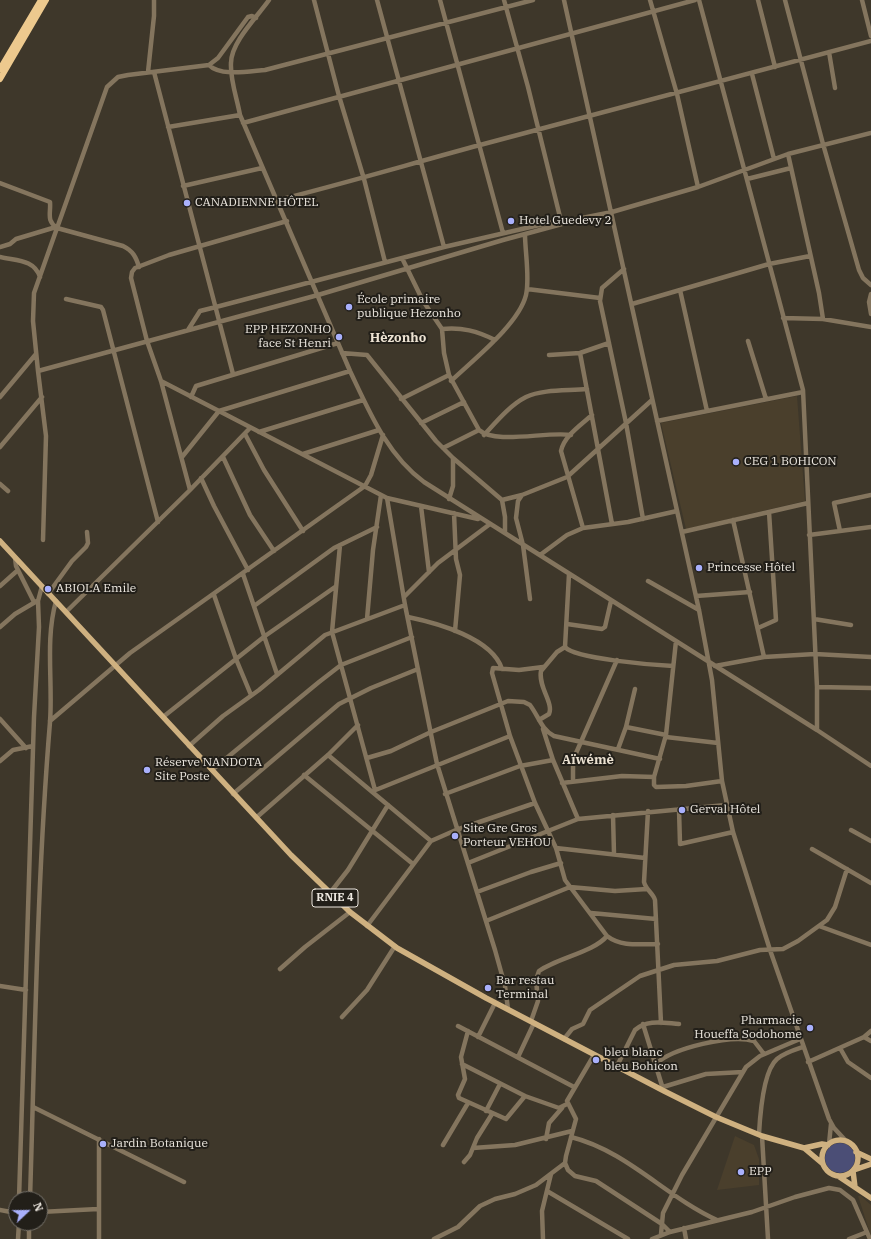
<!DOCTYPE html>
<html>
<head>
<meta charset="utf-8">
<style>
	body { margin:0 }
	#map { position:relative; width:871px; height:1239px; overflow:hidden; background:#3e372a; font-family:"IBM Plex Serif",serif }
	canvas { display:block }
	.north { position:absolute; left:8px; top:1191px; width:40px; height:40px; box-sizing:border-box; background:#221f19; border:1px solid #736f68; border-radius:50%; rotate:68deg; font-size:11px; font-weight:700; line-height:16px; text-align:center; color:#ece7df }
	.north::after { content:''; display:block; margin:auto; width:14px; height:18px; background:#a9b0fc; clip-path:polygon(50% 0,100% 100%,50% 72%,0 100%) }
</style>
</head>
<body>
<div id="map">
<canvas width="871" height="1239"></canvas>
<div class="north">N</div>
</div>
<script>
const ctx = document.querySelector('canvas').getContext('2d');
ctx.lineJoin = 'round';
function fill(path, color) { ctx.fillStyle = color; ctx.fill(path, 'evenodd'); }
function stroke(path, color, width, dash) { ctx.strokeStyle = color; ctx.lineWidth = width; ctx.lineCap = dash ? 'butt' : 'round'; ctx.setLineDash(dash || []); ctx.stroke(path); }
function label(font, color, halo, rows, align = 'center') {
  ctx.font = font + ' "IBM Plex Serif",serif'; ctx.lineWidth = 4; ctx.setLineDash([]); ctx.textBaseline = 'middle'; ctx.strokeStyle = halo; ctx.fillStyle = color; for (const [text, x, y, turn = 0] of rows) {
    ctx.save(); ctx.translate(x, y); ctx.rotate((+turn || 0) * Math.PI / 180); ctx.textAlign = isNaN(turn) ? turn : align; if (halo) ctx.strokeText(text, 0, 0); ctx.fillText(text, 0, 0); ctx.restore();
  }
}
fill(new Path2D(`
	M 797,396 L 805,501 L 686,529 L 661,423 Z
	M 735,1136 L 754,1145 L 759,1159 L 759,1185 L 717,1190 Z
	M 858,1196 L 861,1196 L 871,1205 L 871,1236 Z`), '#4a3f2c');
fill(new Path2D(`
	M825 1158a15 15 0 1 1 30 0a15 15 0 1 1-30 0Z`), '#4b4e76');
stroke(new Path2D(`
	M 269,0 C 258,16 231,42 231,63 C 230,80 237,98 240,115 L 350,371 C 369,411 387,455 424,482 L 817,730
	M 314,0 L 339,96 L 364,179 L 385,262
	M 377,0 L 444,247
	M 440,0 L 503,233
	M 504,0 L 528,87 L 561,221
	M 564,0 L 699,610 L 712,680 L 722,781 L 733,832 L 770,950 L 829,1119 L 834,1128 L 847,1142
	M 650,0 L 677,94 L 698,187
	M 699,0 L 803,390 L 817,687 L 817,730 L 871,766
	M 758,0 L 775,67
	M 785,0 L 823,144 L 859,270 L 863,278 L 871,285
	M 862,0 L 871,36
	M 256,18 L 252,16 L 248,17 L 218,58 L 209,65 L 128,75 L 118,77 L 107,87 L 34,293 L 33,321 L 38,371 L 318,295 L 503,240 L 562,224 L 572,220
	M 829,52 L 835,88
	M 209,65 C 220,77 251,71 265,70 L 533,0
	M 148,72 L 154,16 L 154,0
	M 154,72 L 233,374
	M 752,74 L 774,159
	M 243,123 L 695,0
	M 168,127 L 240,115
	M 788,154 L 819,293 L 823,319
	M 747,179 L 791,168
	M 0,183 L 50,202 C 51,214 46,220 57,228 L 123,246 C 133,251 136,257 139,267
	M 183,186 L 262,168
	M 278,200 C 346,183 413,163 480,145 C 611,111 741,76 871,41
	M 0,247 L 10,244 L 16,239 L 56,227
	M 0,257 C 16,261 34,259 40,277
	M 402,258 L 423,301 L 442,329 L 444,353 L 449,375 L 479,430 C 496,445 547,431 571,435
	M 624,269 L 602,288 L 600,301 L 626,423 L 643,519
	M 527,289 L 600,298
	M 680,290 L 707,411
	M 871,294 L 869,302 L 871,314
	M 66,299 L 101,307 L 103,310 L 158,522
	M 632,304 L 769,264 L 810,256
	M 783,318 L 823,319 L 871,327
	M 442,329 C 462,327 477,331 495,340
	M 188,330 L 200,311 L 216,307 L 444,247 L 561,220 L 572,220 L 612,212 L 698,187 L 788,154 L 871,133
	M 748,341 L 766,399
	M 342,353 L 367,355 L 436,441 L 453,458 L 502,500 L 505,517 L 505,533
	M 580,353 L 612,524
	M 549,355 L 580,353 L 609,343
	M 38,371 L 46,436 L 43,540
	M 161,381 L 387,498 L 478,519
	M 451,381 C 473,360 519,324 526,295 C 530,278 525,252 525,234
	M 0,397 L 36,354
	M 191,397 L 196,386 L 338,343
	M 401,399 L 449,375
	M 657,421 L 803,392
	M 421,423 L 464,402
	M 259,432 L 363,400
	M 245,434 L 264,470 L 303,531
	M 484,435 C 496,422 510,405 526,397 C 543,389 568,391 587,389
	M 0,447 L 42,397
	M 443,448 L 479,430
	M 303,454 L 379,430
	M 182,457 L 219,411 L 350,371
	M 223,457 L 250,515 L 274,551
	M 201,478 L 214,506 L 248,570
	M 0,484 L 8,491
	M 190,490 L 250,428
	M 522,495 L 518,501 L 516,518 L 523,545 L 530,599
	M 387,498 L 405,605 L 437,764 L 495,950 L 505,986 L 508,1009
	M 449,499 L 453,486 L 453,458
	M 502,500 L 522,495 L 567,477 L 652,400
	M 421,506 L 429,572
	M 454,513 L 456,559 L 460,575 L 455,631
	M 733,520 L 764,657
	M 583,528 L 561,451 C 564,436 581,425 592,415
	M 840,531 L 834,503 L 871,495
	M 682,532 L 808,503
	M 809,535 L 871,527
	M 340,545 L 332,632 L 375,790
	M 540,555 L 567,535 L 583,528 L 628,522 L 677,511
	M 15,558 L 16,566 L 34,602
	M 243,574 L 277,674
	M 648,581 L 699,610
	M 0,586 L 18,570
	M 48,594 L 72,561 L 86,547 L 88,543 L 87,532
	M 214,595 L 236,659 L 251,695
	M 696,596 L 750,592
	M 404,597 L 438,563 L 490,524
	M 254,606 L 334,548 L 377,527
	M 66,612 L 190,490 L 161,381 L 147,341 L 131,278 L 132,272 L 135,268 L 169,255 L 287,221
	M 408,617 C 437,623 492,638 502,669
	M 367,619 L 373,550 L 381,495
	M 814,619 L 851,625
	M 567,624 L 602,629 L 605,627 L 611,601
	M 0,627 L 15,614 L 37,601
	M 758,628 L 776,620 L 769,512
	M 676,641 L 666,735 L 654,777 L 654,785 L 656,787 L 686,786 L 722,781
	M 565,647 C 575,659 654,665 673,666
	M 565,647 L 569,574
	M 715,666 L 764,657 L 815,654 L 871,657
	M 543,667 L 519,670 L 493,668 L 492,673 L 510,736 L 535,803 L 556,848 L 565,880 L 607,936 C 621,947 640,944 658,944
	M 817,687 L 871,688
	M 163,717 L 265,636 L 335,587
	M 0,719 L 26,748
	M 539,720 L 549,714 C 554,703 538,687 541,671 L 557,652 L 565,647
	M 50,721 L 130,653 L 365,486 L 371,475 L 383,435
	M 626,727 L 635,689
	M 543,729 L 553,760 L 578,819
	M 666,737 L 718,743
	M 189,746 L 223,716 L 259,690 L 325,635 L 405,605
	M 618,749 L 626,727 L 666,735
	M 328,755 L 431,841
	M 367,758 L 391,751 L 431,732 L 508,701 L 524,702 L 530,705 C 539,717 541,729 554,736 L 660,759
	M 0,761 L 13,750 L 33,746
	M 212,770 L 319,682 L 341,665 L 412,637
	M 304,775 L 413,864
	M 573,780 L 573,760 L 617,660
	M 562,783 L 622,776 L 654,777
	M 373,791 L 510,736
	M 233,794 L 339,704 L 371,688 L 418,669
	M 445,794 L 520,766 L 553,760
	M 679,809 L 680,844 L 733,832
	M 648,811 L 644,882 C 646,890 653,893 655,900 L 661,1023
	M 613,815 L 614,854
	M 257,817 L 328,755 L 358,725
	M 851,830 L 871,841
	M 556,848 L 645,858
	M 812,849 L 871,883
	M 468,863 L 578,819 L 726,805
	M 477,892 L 531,872 L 561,863
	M 330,893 L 348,870 L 388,805
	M 591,913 L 656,919
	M 486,921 L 570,887 L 615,891 L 647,889
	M 367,926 L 431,841 L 456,830 L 535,803
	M 819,926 L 871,945
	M 280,969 L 305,947 L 350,912
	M 0,986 L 26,990
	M 342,1017 L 367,990 L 395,946
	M 531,1021 L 538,1001 L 536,980 L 539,971 C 557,958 594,952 607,936
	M 643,1024 L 663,1089
	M 458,1026 L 574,1087
	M 468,1031 L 461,1057 L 465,1079 L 458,1095 L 459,1098 L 506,1119 L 525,1096
	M 478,1037 L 495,1003
	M 864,1037 L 871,1041
	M 564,1039 L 572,1029 L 583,1024 L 590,1010 L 640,976 L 674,965 L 717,961 L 760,950 L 783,949 L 798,941 L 827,920 L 835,907 L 847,869
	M 840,1048 L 848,1062 L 871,1078
	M 594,1055 L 567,1101 L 576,1119 L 566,1156 L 565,1163 L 568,1170 L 575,1176 L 596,1181 L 662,1224 L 670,1232
	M 518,1057 L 534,1023
	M 808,1062 L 864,1037 L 871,1031
	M 462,1064 L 525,1096 L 559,1108 L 567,1104
	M 656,1064 C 672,1048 732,1034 754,1041 L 764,1054
	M 617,1066 L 635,1030 C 647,1019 664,1023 679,1024
	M 663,1087 L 706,1074 L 743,1072
	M 33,1107 L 184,1182
	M 486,1111 L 500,1084
	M 759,1134 C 760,1116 763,1071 777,1059 C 784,1053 794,1050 803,1047
	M 762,1136 L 768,1239
	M 571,1137 C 627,1151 666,1197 717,1220
	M 546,1139 L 549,1123 L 562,1108
	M 829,1144 L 831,1124
	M 443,1145 L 468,1103
	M 473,1148 L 515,1145 L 572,1131
	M 464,1162 L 470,1155 L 477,1138 L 492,1114
	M 547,1191 L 628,1239
	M 19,1199 L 34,717 L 39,627 L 38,601 L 42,586
	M 30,1199 C 35,1040 37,880 50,722 C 53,682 45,640 56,601
	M 0,1210 L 16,1213
	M 40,1212 L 98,1209
	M 684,1228 L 686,1239
	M 661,1234 L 663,1213 L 682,1175 L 746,1067 L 760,1056 L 800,1039
	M 18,1239 L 19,1223
	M 29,1239 L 29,1223
	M 99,1239 L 99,1139
	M 434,1239 L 458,1227 L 480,1206 L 495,1199 L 515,1194 L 536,1185 L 565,1163
	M 543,1239 L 542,1211 L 551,1174
	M 652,1239 L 670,1232 L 752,1212 L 795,1197 L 829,1188 L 840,1190 L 853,1200 L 870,1239
	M 849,1239 L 867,1232`), '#84755e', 4.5);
stroke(new Path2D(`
	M 0,541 L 291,855 L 350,912 L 397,948 L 486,998 L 664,1091 L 716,1117 L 762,1136 L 804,1148 L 823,1164
	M822 1158a18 18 0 1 1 36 0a18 18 0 1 1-36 0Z
	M 804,1148 L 822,1144 L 828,1145
	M 856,1152 L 871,1159
	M 854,1170 L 871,1164
	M 853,1171 L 855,1187
	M 838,1176 L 871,1198`), '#cfb180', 5.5);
stroke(new Path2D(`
	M 0,69 L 41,0
	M 0,79 L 46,0`), '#edc98e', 6);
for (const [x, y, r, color] of [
	[187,203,4,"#a9b0fc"],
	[511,221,4,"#a9b0fc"],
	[349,307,4,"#a9b0fc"],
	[339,337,4,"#a9b0fc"],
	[736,462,4,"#a9b0fc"],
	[699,568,4,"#a9b0fc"],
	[48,589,4,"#a9b0fc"],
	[147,770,4,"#a9b0fc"],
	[682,810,4,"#a9b0fc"],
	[455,836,4,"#a9b0fc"],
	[488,988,4,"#a9b0fc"],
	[810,1028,4,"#a9b0fc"],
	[596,1060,4,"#a9b0fc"],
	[103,1144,4,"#a9b0fc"],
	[741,1172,4,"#a9b0fc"]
]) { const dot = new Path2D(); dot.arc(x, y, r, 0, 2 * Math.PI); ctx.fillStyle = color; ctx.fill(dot); stroke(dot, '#221f19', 1.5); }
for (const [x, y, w] of [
	[335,898,46]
]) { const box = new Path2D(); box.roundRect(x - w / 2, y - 9, w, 18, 3); ctx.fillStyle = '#221f19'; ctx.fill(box); stroke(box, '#ece7df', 1); }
label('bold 11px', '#ece7df', null, [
	["RNIE 4",335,898]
]);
label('12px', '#ece7df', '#221f19', [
	["CANADIENNE HÔTEL",195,203],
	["Hotel Guedevy 2",519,221],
	["École primaire",357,300],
	["publique Hezonho",357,314],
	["EPP HEZONHO",331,330,"right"],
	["face St Henri",331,344,"right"],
	["CEG 1 BOHICON",744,462],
	["Princesse Hôtel",707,568],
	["ABIOLA Emile",56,589],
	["Réserve NANDOTA",155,763],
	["Site Poste",155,777],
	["Gerval Hôtel",690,810],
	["Site Gre Gros",463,829],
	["Porteur VEHOU",463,843],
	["Bar restau",496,981],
	["Terminal",496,995],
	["Pharmacie",802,1021,"right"],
	["Houeffa Sodohome",802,1035,"right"],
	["bleu blanc",604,1053],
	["bleu Bohicon",604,1067],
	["Jardin Botanique",111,1144],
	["EPP",749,1172]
], 'left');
label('bold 13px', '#ece2d2', '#221f19', [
	["Hèzonho",398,338],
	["Aïwémè",588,760]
]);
</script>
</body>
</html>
